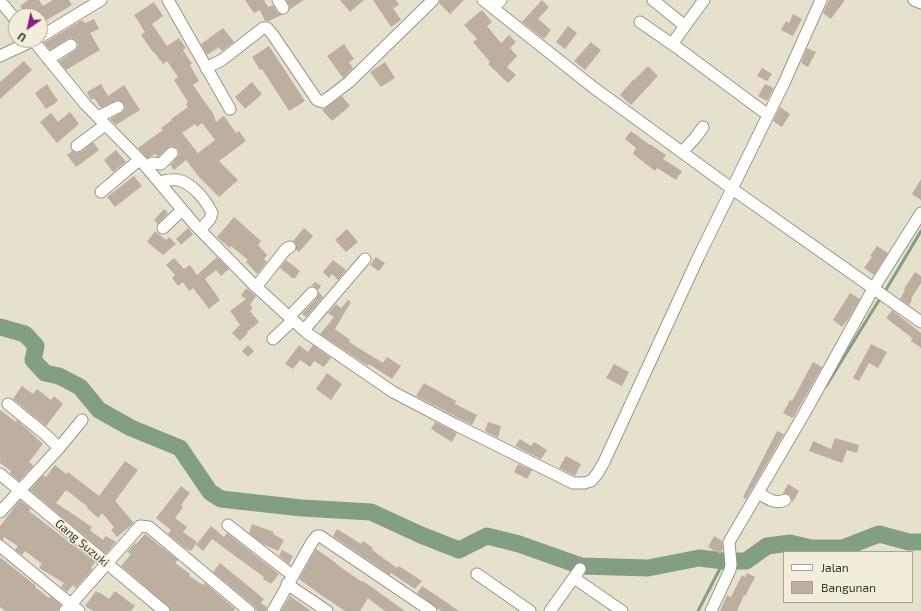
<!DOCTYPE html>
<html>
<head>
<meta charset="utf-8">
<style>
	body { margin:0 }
	#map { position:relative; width:921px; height:611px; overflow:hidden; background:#e6e1cd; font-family:"Exo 2",sans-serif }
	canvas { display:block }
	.legend { position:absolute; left:783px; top:551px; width:130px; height:52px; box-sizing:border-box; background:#f3eeda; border:1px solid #a9a596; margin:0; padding:5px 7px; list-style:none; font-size:12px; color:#3a3830 }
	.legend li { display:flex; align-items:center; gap:8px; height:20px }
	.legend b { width:20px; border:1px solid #a9a596 }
	.north { position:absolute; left:8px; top:8px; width:40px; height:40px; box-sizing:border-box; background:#f3eeda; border:1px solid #a9a596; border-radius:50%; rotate:214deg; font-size:11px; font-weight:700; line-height:16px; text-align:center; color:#3a3830 }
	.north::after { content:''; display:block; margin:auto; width:14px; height:18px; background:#881d84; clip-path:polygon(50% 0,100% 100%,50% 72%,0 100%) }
</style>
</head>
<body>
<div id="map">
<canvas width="921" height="611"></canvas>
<ul class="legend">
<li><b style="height:5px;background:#fff"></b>Jalan</li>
<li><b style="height:11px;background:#bdafa0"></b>Bangunan</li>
</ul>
<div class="north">U</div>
</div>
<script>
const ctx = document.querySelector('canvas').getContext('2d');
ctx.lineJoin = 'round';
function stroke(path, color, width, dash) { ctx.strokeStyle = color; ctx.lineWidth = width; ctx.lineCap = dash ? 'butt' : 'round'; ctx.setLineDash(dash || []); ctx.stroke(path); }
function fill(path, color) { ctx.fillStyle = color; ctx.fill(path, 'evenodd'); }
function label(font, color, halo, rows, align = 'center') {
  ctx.font = font + ' "Exo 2",sans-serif'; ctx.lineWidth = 3; ctx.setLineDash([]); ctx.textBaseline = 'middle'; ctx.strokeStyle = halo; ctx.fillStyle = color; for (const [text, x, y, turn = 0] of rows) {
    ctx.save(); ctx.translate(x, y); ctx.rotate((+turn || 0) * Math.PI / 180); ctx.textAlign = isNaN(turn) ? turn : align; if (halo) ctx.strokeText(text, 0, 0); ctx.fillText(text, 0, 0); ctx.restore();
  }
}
stroke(new Path2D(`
	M 884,293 L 921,231
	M 826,386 L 881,297
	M 698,611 L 726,557`), '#829f83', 3);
stroke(new Path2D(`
	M 0,327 L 25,334 L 36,346 L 33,360 L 45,373 L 59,376 L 80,387 L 99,410 L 131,428 L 180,448 L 210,492 L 221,499 L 302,508 L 371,512 L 421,535 L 459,550 L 487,536 L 519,544 L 581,566 L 648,568 L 699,558 L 724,561 L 746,561 L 767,546 L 790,543 L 811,548 L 843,548 L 879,534 L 909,542 L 921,542`), '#829f83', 17);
fill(new Path2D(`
	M 28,0 L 39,0 L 43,6 L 53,0 L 69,0 L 72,5 L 40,24 L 40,16 L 27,16 L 20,6 Z
	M 245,0 L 264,0 L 268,7 L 273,5 L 277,12 L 282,15 L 269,21 L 265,21 L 260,10 L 254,13 Z
	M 286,0 L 304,0 L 289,10 L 290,7 Z
	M 340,0 L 364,0 L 350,12 Z
	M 373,0 L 396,0 L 399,5 L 393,8 L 401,20 L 391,27 Z
	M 440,0 L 464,0 L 450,14 L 439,3 Z
	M 542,0 L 549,7 L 538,19 L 551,30 L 544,39 L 522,22 Z
	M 829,0 L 845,0 L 831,19 L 823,13 Z
	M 154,2 L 163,16 L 152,24 L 167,46 L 179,38 L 186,48 L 183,50 L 192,64 L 190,65 L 199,81 L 193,85 L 214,115 L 216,122 L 224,116 L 236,133 L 239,131 L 246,141 L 219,161 L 238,180 L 219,197 L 199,177 L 186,160 L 174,170 L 170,165 L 179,155 L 179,151 L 177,148 L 170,146 L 158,157 L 155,154 L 147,158 L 138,148 L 163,130 L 161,128 L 172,120 L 171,119 L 188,107 L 186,104 L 188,102 L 174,80 L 178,77 L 167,61 L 163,64 L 154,52 L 153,52 L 141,35 L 145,32 L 134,15 ZM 202,123 L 215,140 L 198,153 L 182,133 L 195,124 L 197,127 Z
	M 482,10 L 492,22 L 487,26 L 501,43 L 509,35 L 516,42 L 510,48 L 517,56 L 507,67 L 516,75 L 508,83 L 488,64 L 490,62 L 473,42 L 477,39 L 464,25 Z
	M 793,14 L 802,19 L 793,36 L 781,30 L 786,21 L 789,23 Z
	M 94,19 L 99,29 L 90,33 L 100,50 L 66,70 L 59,61 L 77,49 L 78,45 L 77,41 L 71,38 L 68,39 L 50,50 L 44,43 L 82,20 L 85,23 Z
	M 568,26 L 577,33 L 565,49 L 556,42 Z
	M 223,28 L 234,42 L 222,51 L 219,47 L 207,55 L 201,44 Z
	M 591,42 L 601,50 L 585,70 L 574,61 Z
	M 344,44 L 354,59 L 349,62 L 353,68 L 343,78 L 327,56 Z
	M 269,46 L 305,101 L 289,111 L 262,69 L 260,70 L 252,57 Z
	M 807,48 L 816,52 L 808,67 L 801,63 Z
	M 24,61 L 32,70 L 0,99 L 0,82 Z
	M 385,62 L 395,78 L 381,87 L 370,72 Z
	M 648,66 L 658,76 L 631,105 L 620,95 L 633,80 L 634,80 Z
	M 762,68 L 772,74 L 767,81 L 757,76 Z
	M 252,82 L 262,94 L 245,109 L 235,97 Z
	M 47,84 L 58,101 L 46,109 L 35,93 Z
	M 101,84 L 108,96 L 124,85 L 140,110 L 116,125 L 110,119 L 124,111 L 125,107 L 124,104 L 118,100 L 101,108 L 94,98 L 91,100 L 87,92 Z
	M 765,84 L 774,88 L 767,101 L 758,96 Z
	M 342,96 L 350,106 L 332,121 L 322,110 Z
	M 780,107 L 790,114 L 782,127 L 773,121 Z
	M 70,112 L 79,124 L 57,143 L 40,122 L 51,113 L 58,122 Z
	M 631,131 L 650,145 L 650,144 L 666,155 L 663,159 L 682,171 L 676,180 L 657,168 L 655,171 L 633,154 L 636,148 L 625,139 Z
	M 93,142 L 99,150 L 76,167 L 67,155 L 72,151 L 77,153 L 81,152 Z
	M 116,150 L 126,162 L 113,172 L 104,160 Z
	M 134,176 L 142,186 L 115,207 L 107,197 Z
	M 921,179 L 921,200 L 912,194 Z
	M 164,209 L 168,213 L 158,224 L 154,220 Z
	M 234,217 L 261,241 L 258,245 L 267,255 L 264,259 L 267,262 L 257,274 L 246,262 L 248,260 L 231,246 L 230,248 L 217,237 Z
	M 188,228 L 193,234 L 181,245 L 176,239 Z
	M 304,228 L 313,236 L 299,252 L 296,250 L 296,244 L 293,241 Z
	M 347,229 L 358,242 L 346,252 L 335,240 Z
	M 155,231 L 166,240 L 169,237 L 176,244 L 163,255 L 147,242 Z
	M 877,246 L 888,253 L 874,275 L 864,268 L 872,257 L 870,256 Z
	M 217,257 L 229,269 L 221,276 L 216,270 L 205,279 L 220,300 L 209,309 L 193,288 L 189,291 L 183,282 L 178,286 L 172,278 L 175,275 L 166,265 L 174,258 L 184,269 L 190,265 L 197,275 Z
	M 376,257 L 385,263 L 379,271 L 370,265 Z
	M 286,260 L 300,271 L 295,278 L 292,278 L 280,268 Z
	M 333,260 L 346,270 L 338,280 L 332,274 L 329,278 L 323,272 Z
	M 915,272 L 921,276 L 921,283 L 911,299 L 912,300 L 909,305 L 900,299 L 905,290 L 904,289 Z
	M 315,282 L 321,286 L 318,290 L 314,286 L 311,286 Z
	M 246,288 L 256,296 L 250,305 L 253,308 L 250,311 L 259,322 L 247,332 L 248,333 L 240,341 L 232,333 L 240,325 L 230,311 L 246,299 L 241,296 Z
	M 319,292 L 323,297 L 306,317 L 302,314 L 317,298 Z
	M 850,293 L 860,299 L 849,318 L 842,327 L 833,320 Z
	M 348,300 L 351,302 L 335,329 L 350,340 L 349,342 L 383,363 L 387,357 L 401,366 L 392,379 L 369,364 L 368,366 L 320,334 L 334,317 L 328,313 L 336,304 L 341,308 Z
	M 892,310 L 921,333 L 921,348 L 911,341 L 912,338 L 886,318 Z
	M 871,344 L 887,352 L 878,368 L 869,363 L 859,381 L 853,378 Z
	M 248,345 L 254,351 L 248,357 L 242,351 Z
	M 299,345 L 308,352 L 313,345 L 331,358 L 324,367 L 314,361 L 310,367 L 300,360 L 293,369 L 285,364 Z
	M 813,362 L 822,367 L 793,418 L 783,413 L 790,400 L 792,401 Z
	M 614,364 L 629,372 L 622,386 L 606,378 Z
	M 327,373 L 342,384 L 331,400 L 316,389 Z
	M 424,383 L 456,401 L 455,404 L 477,415 L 472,425 L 416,396 Z
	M 22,386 L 33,394 L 37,389 L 51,400 L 54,396 L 63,404 L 46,426 L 13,399 Z
	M 0,410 L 16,422 L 17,420 L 43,444 L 29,462 L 33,465 L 32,467 L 19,481 L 10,473 L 11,471 L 0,463 Z
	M 435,422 L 457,433 L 452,442 L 431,429 Z
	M 488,422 L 501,426 L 498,438 L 485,431 Z
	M 777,431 L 784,434 L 746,499 L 743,497 Z
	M 835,438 L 859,445 L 857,453 L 847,450 L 842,463 L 809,451 L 813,441 L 831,449 Z
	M 520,439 L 531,446 L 534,442 L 547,450 L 541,459 L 515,446 Z
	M 566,456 L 581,464 L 575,476 L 559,468 Z
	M 125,461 L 138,470 L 115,501 L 134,523 L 117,537 L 111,530 L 114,527 L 102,513 L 98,518 L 87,508 L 88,507 L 66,490 L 56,503 L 92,527 L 90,530 L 103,540 L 106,536 L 116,542 L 106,554 L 30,490 L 43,475 L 46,477 L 55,465 L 66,474 L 68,472 L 99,496 Z
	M 518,464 L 532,470 L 527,479 L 514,472 Z
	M 788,484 L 799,491 L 793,502 L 790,495 L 783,493 Z
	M 181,486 L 190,493 L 181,505 L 183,507 L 175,518 L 187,527 L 183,532 L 197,542 L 191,551 L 185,548 L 168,534 L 171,530 L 156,518 Z
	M 20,500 L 31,509 L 29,511 L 95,562 L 91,568 L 93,569 L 76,588 L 73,585 L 67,592 L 61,587 L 64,583 L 39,568 L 42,564 L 25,551 L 22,555 L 15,550 L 18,546 L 4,537 L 3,540 L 0,539 L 0,526 Z
	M 252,524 L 274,532 L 273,534 L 284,540 L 278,551 L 263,544 L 249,533 Z
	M 211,526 L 224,537 L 227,533 L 279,574 L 271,584 L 263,579 L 264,577 L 212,539 L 203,551 L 196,545 Z
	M 337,529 L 361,544 L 363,541 L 373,548 L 372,550 L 397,568 L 399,566 L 422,581 L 415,589 L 391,573 L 390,575 L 333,536 Z
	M 145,534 L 178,560 L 175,563 L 190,574 L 189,576 L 203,585 L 205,583 L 235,609 L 233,611 L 171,611 L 168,606 L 121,566 L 131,554 L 127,552 L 135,543 L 136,544 Z
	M 714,536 L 722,541 L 723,549 L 720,554 L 708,547 Z
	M 316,549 L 336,563 L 336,564 L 362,582 L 363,581 L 405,611 L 385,611 L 368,598 L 360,611 L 345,611 L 321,595 L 299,579 Z
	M 282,550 L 293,556 L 289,564 L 279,556 Z
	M 0,557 L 36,586 L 35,587 L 49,598 L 50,596 L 61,605 L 58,611 L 5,611 L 0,607 Z
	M 220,563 L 264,599 L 261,603 L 267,607 L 266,611 L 257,611 L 254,606 L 213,572 Z
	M 747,573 L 755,577 L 745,596 L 744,595 L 737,611 L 720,611 L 727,595 L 731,597 L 742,575 L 745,577 Z
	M 422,586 L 446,602 L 459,611 L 441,611 L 417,593 Z
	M 96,591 L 98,593 L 99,592 L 109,599 L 115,591 L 135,606 L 131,611 L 93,611 L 85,606 Z
	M 290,596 L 300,603 L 311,611 L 281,611 Z`), '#bdafa0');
const minor = new Path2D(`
	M 168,0 L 230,109
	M 278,0 L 283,8
	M 483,0 L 594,88 L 731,188 L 921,322
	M 653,0 L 685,26 L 672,44
	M 914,0 L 921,3
	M 0,1 L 16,20
	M 493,8 L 501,0
	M 640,22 L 679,49 L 768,115
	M 685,26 L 704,0
	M 40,37 L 101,0
	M 33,40 L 85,104 L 142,162 L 196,226 L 253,284 L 307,333 L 393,392 L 456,425 L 573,483 L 584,483 L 591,481 L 597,474 L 604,462 L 698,258 L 784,83 L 821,0
	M 0,56 L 34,40
	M 48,59 L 71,45
	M 206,68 L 222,60 L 263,28 L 267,28 L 273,35 L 317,100 L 323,102 L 349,82 L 433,0
	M 98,117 L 118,107
	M 77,146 L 105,125
	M 682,152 L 696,137 L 703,127
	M 146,167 L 152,163 L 161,164 L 172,153
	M 159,182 C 165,181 171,179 178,180 C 192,183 206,200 212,213 L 210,219 L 200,230
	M 101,192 L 139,160
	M 163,228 L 182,210
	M 256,287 L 286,249 L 290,247
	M 289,317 L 312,293
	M 304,330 L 365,259
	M 273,339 L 293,320
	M 59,448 L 82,420
	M 0,474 L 164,611
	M 758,493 C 767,498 775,505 785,500
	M 0,512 L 59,448 L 46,435 L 8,404
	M 228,525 L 292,575
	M 0,546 L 79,611
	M 477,574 L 530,611
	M 574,578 L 622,611
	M 287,584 L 327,611
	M 65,611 L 140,526 L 149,527 L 249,611
	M 273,611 L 312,542 L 317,536 L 320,536 L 431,611
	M 550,611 L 580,569
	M 711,611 L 730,570 L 731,565 L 729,542 L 804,414 L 873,289 L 921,213`);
stroke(minor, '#9c9785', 13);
stroke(minor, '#fff', 11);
label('12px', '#3a3830', '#f3eeda', [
	["Gang Suzuki",82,543,40]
]);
</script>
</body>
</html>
